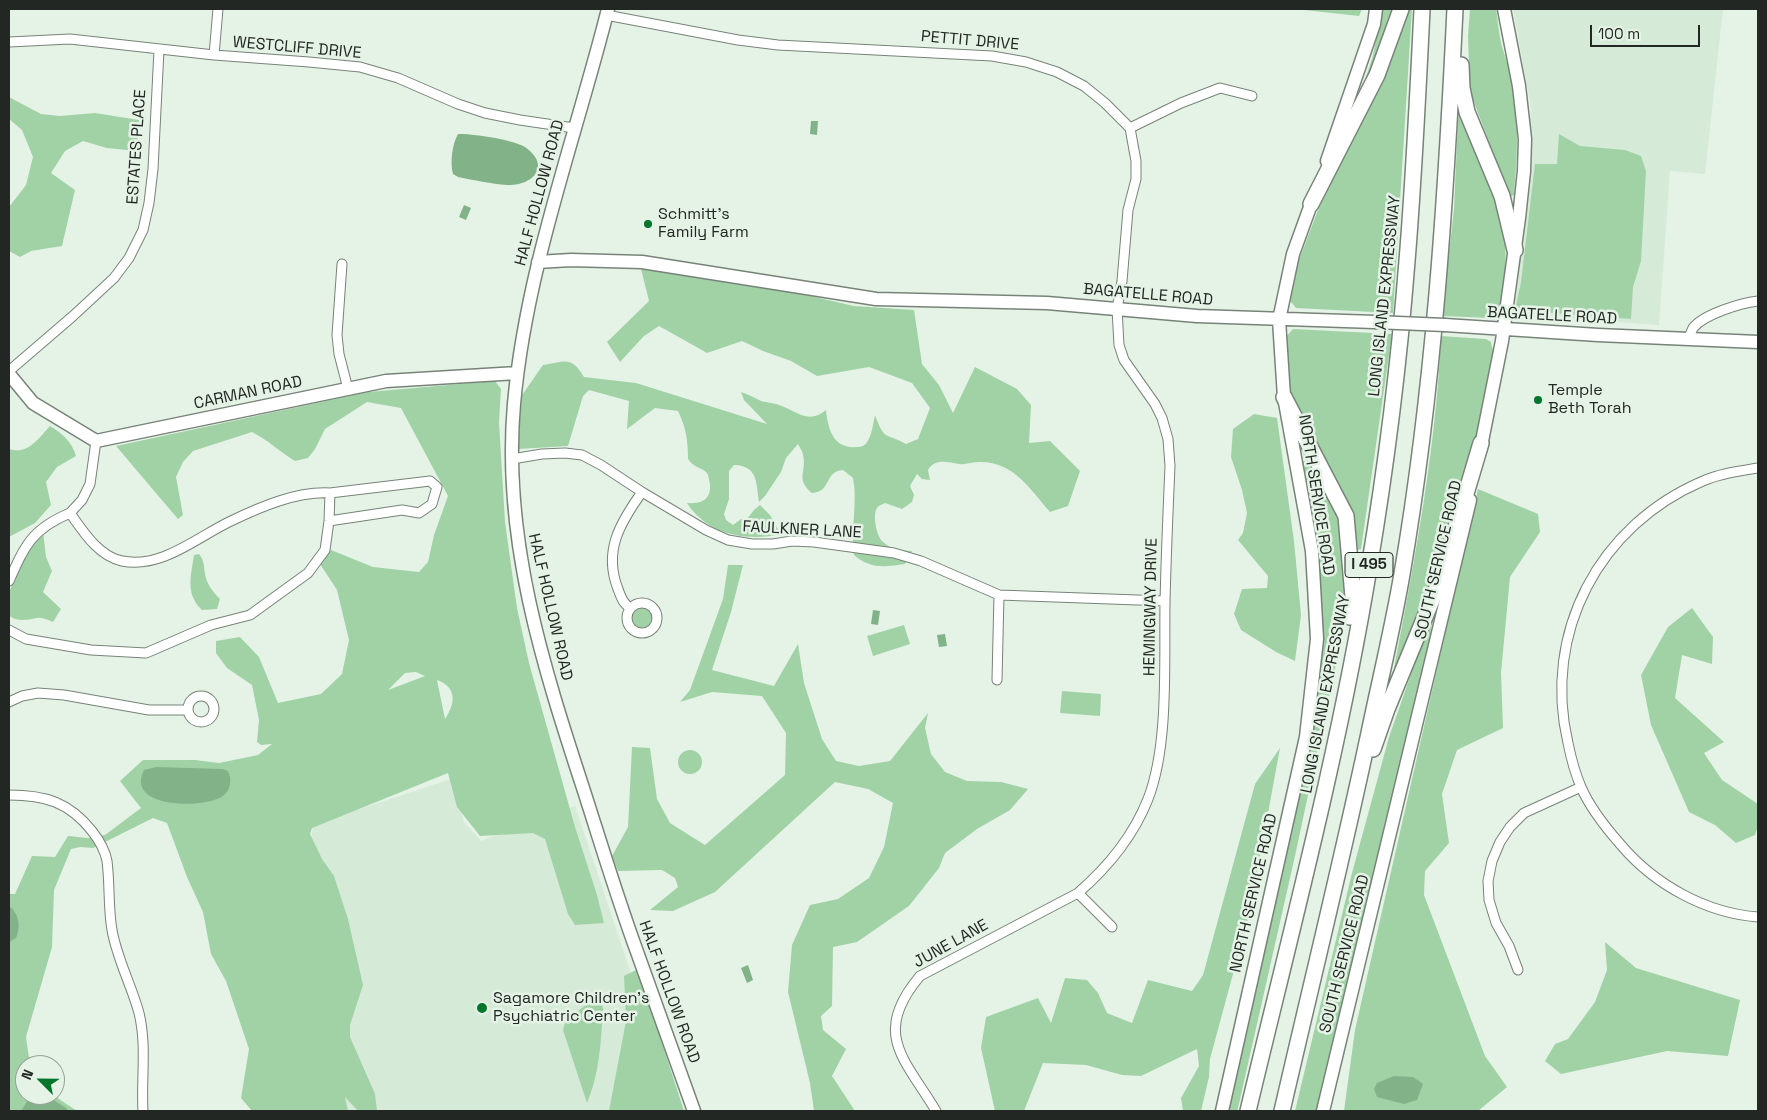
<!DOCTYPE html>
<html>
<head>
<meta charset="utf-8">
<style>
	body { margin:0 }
	#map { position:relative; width:1767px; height:1120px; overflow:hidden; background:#e5f3e6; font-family:"Space Grotesk",sans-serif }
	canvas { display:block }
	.frame { position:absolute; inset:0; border:10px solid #222723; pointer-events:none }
	.north { position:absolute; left:15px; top:1055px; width:50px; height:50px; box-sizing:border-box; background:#e5f3e6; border:1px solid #97a198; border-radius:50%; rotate:293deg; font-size:14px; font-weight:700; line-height:20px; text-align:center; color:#222723 }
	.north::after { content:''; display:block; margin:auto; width:18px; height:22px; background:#00762b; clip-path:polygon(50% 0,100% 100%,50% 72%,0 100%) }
	.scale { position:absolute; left:1590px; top:25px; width:110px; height:22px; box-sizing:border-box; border:2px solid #222723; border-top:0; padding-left:6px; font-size:15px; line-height:18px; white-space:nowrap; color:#222723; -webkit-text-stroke:4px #e5f3e6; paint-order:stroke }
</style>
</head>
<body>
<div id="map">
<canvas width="1767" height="1120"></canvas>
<div class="frame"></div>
<div class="north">N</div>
<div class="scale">100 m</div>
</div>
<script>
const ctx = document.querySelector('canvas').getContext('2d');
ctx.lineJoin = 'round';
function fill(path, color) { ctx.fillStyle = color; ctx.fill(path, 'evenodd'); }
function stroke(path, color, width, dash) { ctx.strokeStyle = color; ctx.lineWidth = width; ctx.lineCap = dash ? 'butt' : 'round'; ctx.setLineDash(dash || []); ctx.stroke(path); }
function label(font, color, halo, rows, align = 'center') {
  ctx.font = font + ' "Space Grotesk",sans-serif'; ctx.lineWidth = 5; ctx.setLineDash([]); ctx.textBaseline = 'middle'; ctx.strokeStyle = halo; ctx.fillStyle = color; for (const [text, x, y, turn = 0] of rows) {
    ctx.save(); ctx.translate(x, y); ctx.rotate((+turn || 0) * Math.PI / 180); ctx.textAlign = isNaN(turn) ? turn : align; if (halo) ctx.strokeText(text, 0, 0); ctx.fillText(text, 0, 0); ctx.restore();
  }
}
fill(new Path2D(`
	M 1513,9 L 1723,9 L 1705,174 L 1670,171 L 1659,325 L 1514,315 L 1524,227 L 1531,108 Z
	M 454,778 L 464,822 L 481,841 L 575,806 L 677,1111 L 348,1111 L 295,905 L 314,824 Z`), '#d6ead8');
fill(new Path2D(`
	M 1295,9 L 1362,9 L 1359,16 Z
	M 1383,9 L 1397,9 L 1354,112 L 1372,59 Z
	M 1409,9 L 1412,9 L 1393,313 L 1296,308 L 1290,301 L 1297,265 L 1318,210 L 1395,49 Z
	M 1470,9 L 1496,9 C 1498,22 1499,37 1503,50 C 1507,63 1512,74 1514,87 C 1519,123 1517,160 1514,195 L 1510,197 L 1470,92 L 1468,36 Z
	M 9,97 L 41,114 L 60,116 L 95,113 L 139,120 L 137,151 L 107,148 L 83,141 L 65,151 L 51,173 L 75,190 L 62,246 L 31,251 L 20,257 L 9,251 L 9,207 L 26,185 L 33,157 L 22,130 L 9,119 Z
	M 1460,109 C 1473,138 1487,168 1497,198 C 1508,230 1508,277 1500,309 L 1498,309 L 1495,316 L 1491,318 L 1442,316 L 1454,209 L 1458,120 Z
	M 1559,134 L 1580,146 L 1625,150 L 1641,156 L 1646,171 L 1641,261 L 1633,287 L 1631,319 L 1515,310 L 1521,282 L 1535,164 L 1557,164 Z
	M 641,269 L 710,273 L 854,306 L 914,310 L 922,364 L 939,385 L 953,413 L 975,367 L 1017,389 L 1031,405 L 1029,443 L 1050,441 L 1080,471 L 1068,506 L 1050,512 C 1030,489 1013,461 979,462 C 972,462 966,465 959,464 C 947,462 935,458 928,470 L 930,480 L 922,479 L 917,474 L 910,486 L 914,495 L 912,502 L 902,509 L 885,503 C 881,505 877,506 876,510 C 873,518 877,536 882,541 C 891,550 901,550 912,551 L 905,564 C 886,567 869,569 854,555 C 850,530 858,504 853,478 L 843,470 C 824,471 832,492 812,493 C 795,479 807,472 803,455 C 803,452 800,448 798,444 L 786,458 L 781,472 L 765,496 L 759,502 C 756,482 758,466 734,465 L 729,471 L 729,499 L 724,514 L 726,520 L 733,525 L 741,519 L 747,519 L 754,510 L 760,505 L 770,515 L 779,531 L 777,535 C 744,541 707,534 687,503 C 701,504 711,500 710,485 C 709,481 709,476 707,473 C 701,467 694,468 688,459 C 688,440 686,428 678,411 L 655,408 L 627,429 L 629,401 L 589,390 L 583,396 L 568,446 L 518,449 L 522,395 L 543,365 C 565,362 571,355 584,377 L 636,383 L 767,424 L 744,400 L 741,392 C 748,394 753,397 759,400 C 765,403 772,402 779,405 C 797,411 808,425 826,410 C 828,429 833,449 857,447 C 861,447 865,446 867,442 C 872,435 873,424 875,415 C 885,442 885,432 906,444 L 918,439 L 930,408 L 912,383 L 869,367 L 817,376 L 791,361 L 763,351 L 742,341 L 707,353 L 659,326 L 644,336 L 620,362 L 607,342 L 649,301 Z
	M 1293,329 L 1392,334 L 1361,549 L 1357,550 L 1354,532 L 1290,402 L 1285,338 Z
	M 1441,336 L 1486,339 L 1491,342 L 1492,348 L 1495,349 L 1482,419 L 1444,553 L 1407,653 L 1401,654 L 1398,670 L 1394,668 C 1415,559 1436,448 1441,336 Z
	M 495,381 L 501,389 L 499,422 L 505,522 L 517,608 L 529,663 L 575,827 L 597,895 L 604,923 L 575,925 L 568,914 L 545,839 L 533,833 L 480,836 L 457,807 L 448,773 L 312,828 L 310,834 L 322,859 L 334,876 L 348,919 L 363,985 L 350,1025 L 350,1037 L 375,1094 L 377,1111 L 358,1111 L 345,1097 L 348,1111 L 252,1111 L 241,1098 L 249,1049 L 226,981 L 211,954 L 203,912 L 187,877 L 167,823 L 153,818 L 93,848 L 80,847 L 71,849 L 54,890 L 52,947 L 26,1037 L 30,1065 L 25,1065 L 25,1095 L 53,1095 L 77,1111 L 9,1111 L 9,894 L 15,894 L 32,856 L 55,857 L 68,836 L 88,838 L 105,835 L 141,808 L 120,781 L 143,760 L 195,760 L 219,763 L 258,755 L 272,744 L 261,745 L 257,742 L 259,720 L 252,685 L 227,668 L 216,653 L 216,641 L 240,637 L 259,657 L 278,703 L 321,694 L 342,674 L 349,640 L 337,590 L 320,564 L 331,550 L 373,567 L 419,572 L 428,562 L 434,535 L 448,496 L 401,408 L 367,402 L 325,429 L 315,449 L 308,458 L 295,461 C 280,452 268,440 252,432 L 193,451 L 183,462 L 176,477 L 183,515 L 178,519 L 116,446 L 368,392 ZM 416,672 L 425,676 L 388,690 L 405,673 ZM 437,680 C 458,688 455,704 445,719 Z
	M 1254,414 L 1277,418 L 1294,541 L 1301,615 L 1295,661 L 1276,652 L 1241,630 L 1234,614 L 1242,589 L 1267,588 L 1268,576 L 1238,540 L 1243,533 L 1247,513 L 1242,490 L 1231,457 L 1233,429 Z
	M 50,426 C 63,434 72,442 76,456 L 57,467 L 46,482 L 51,505 L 35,523 L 9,537 L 9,449 C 28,455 38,439 50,426 Z
	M 1305,460 L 1333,506 L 1343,534 L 1349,593 L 1338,655 L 1295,856 L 1238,1108 L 1237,1111 L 1228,1111 L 1313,732 L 1321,671 L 1320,584 L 1301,464 Z
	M 1478,489 L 1538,514 L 1540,532 L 1510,577 L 1501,673 L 1503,728 L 1457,750 L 1442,794 L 1449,843 L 1425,871 L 1424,895 L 1485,1056 L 1507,1087 L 1478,1111 L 1344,1111 L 1355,1030 Z
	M 43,531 L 46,557 L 52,571 L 43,592 L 61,609 L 53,622 C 48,620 42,617 37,618 C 26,620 19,622 9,616 L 9,595 L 10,590 C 19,569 27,547 43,531 Z
	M 199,554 C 206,563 203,569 206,578 C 208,586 214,593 220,599 L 217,609 L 202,610 C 185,594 191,576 194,555 Z
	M 728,565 L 743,565 L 731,612 L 712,670 L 774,686 L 798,644 L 804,683 L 822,739 L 836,761 L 859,766 L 890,761 L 928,713 L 925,728 L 931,754 L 945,772 L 967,781 L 1001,782 L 1028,789 L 1010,810 L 977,829 L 945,853 L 939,868 L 909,906 L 857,942 L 833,947 L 832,1006 L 821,1016 L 823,1030 L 846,1049 L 832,1076 L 855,1111 L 814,1111 L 810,1083 L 788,992 L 792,945 L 810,905 L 838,899 L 869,878 L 884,847 L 893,803 L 868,789 L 835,782 L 715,892 L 673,911 L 650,910 L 678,887 L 675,878 L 662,870 L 618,871 L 612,856 L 628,827 L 632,747 L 650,748 L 657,799 L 670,823 L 705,845 L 785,775 L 786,733 L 762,696 L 712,692 L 680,702 L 690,690 L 723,599 Z
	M629 618a13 13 0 1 1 26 0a13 13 0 1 1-26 0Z
	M 1692,608 L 1713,637 L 1712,664 L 1682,655 L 1675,698 L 1724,742 L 1704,753 L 1722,780 L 1758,804 L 1758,826 L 1755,835 L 1736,843 L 1715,825 L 1689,812 L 1651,725 L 1641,675 L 1668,627 Z
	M 1429,623 L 1432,623 L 1428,647 L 1316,1111 L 1295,1111 L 1352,873 L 1389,737 Z
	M 904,625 L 910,644 L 873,656 L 867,636 Z
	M 1062,691 L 1101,694 L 1100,716 L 1060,713 Z
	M 1280,748 L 1250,911 L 1210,1059 L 1209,1077 L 1201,1111 L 1183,1111 L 1181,1098 L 1199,1066 L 1197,1049 L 1141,1076 L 1122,1075 L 1086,1065 L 1043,1063 L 1024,1111 L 995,1111 L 981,1048 L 986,1017 L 1038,998 L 1051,1023 L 1065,978 L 1087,980 L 1098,993 L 1107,1013 L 1132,1023 L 1148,980 L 1192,991 L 1203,975 L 1255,784 Z
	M678 762a12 12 0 1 1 24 0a12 12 0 1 1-24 0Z
	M 1605,942 L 1636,968 L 1740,1000 L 1728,1056 L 1667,1051 L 1561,1074 L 1545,1061 L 1555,1044 L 1568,1039 L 1595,1002 L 1607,970 Z
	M 638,969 L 684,1111 L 609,1111 L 626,1021 L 624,976 Z
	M 594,998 L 600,1001 L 603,1008 C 601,1040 600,1073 587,1103 L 563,1030 L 565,1022 Z`), '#a1d2a6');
fill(new Path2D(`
	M 811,121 L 818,121 L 817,135 L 810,134 Z
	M 458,134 C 471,133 515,140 525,147 C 552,166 533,186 507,185 C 491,184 474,180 458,177 L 453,174 C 450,163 452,144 458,134 Z
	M 464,205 L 471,208 L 466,220 L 459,217 Z
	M 873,610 L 880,611 L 878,625 L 871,624 Z
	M 945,634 L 947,646 L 939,647 L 937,635 Z
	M 156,767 L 223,769 L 228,771 C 232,779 231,790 223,796 C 205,809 124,809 144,770 Z
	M 9,906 C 19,913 21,927 16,938 L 9,942 Z
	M 748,965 L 753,980 L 747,983 L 741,968 Z
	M 1394,1076 L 1413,1077 L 1423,1084 L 1417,1100 L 1404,1104 L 1377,1097 L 1374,1089 L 1377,1083 Z
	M 31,1095 L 46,1095 L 66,1108 L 68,1111 L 21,1111 Z`), '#82b288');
const street = new Path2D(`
	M 606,15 L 738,40 L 778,45 L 992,56 L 1026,62 L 1057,72 L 1084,86 L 1105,103 L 1130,128 L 1136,161 L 1136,179 L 1128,210 L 1122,281 L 1117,309 L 1119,345 L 1124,360 L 1155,404 L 1162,418 L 1168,439 L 1170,466 C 1168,511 1166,557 1165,603 C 1164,662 1169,745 1148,799 C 1133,837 1108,867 1078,893 L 920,976 C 871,1034 905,1059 936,1111
	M 9,42 L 70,39 L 214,55 L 309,62 L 360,67 L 398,78 L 458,104 L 485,113 L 520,120 L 574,128
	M 214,55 L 218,9
	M 1130,128 L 1181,103 L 1220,88 L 1252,96
	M 342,264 L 337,335 L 339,354 L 348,389
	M 1688,339 C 1690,336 1691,332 1693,328 C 1704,314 1741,303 1758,301
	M 9,371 L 73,316 L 114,278 L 129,258 L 143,230 L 149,203 L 153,169 L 159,50
	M 96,441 L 90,484 L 82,500 L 70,513 C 83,531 98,556 122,561 C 162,569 197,537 231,521 C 260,507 297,491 330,493 L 430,481 L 437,487 L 432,504 L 419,513 L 402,510 L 329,521
	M 512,459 L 542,454 L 565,453 L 582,455 L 601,465 L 642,492 L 706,530 L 728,540 L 752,544 L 773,544 L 792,541 L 814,542 L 894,553 L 921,561 L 999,595 L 1165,601
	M 1758,468 C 1740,471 1721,473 1703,481 C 1599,525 1542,633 1568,743 C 1571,758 1575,773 1581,787 C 1590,808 1606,828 1621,845 C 1655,885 1706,913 1758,917
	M 9,581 C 25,545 32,529 70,513
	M627 618a15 15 0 1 1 30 0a15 15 0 1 1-30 0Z
	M 631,608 C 623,604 621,597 618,589 C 603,551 620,523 642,492
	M 9,630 L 26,639 L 91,650 L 146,653 L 211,625 L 250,615 L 308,573 L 325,550 L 329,521 L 330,493
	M 997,680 L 999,595
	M188 709a13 13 0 1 1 26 0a13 13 0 1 1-26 0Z
	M 9,702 L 22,696 L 38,693 L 64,695 L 149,710 L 188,710
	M 9,795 C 45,795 69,802 92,831 C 99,840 105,850 107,861 C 110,884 108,907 112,930 C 117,959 131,984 139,1013 C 147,1046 141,1078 143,1111
	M 1078,893 L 1112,927
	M 1518,970 L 1509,946 L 1496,923 L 1489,900 L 1488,881 L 1492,861 L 1500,842 L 1510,827 L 1524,813 L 1581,787`);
const secondary = new Path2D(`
	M 608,9 C 575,140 526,269 514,404 C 502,538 543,666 584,791 C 601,844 617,897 636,949 C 655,1003 675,1057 694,1111
	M 1327,161 L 1374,24 L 1376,9
	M 538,262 L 571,260 L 642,262 L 876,299 L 1047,303 L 1197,316 L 1375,322
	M 1445,325 L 1598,335 L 1758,342
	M 9,374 L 33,403 L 96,441 L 386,381 L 517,373
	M 1480,451 L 1502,341 L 1519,218 L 1524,171 L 1525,139 L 1519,86 L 1504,9
	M 1222,1111 L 1306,737 L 1317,639 L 1312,551 L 1284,397 L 1279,320 L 1293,254 L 1314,196
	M 1323,1111 L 1470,500`);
const highway = new Path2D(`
	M 1461,65 L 1462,88 L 1467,112 L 1502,196 L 1515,250
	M 1311,204 L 1377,75 L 1401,9
	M 1284,397 L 1346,516 L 1353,597 L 1350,617
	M 1373,749 L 1387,709 L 1441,578 L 1481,443
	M 1248,1111 C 1291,931 1339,751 1369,568 C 1386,467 1399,364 1407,261 C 1414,177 1418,93 1422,9
	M 1282,1111 C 1311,985 1342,860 1369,733 C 1380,680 1393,627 1402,574 C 1434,387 1446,198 1455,9`);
stroke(street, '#778378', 11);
stroke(secondary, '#778378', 15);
stroke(highway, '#778378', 18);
stroke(street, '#fff', 9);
stroke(secondary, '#fff', 12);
stroke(highway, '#fff', 15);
const secondaryBridge = new Path2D(`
	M 1375,322 L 1445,325`);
stroke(secondaryBridge, '#778378', 15, []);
stroke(secondaryBridge, '#fff', 12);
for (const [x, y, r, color] of [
	[648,224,5,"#00762b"],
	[1538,400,5,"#00762b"],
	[482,1008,6,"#00762b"]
]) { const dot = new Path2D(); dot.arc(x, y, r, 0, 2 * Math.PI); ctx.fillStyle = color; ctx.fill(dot); stroke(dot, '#e5f3e6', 2); }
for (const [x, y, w] of [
	[1369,565,48]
]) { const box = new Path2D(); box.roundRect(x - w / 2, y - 12.5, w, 25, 4); ctx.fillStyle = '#e5f3e6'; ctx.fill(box); stroke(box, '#222723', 1); }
label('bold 15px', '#222723', null, [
	["I 495",1369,565]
]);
label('16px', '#222723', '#e5f3e6', [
	["PETTIT DRIVE",970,41,5],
	["WESTCLIFF DRIVE",297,48,5],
	["ESTATES PLACE",137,147,-86],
	["HALF HOLLOW ROAD",540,193,-75],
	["BAGATELLE ROAD",1148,295,5],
	["LONG ISLAND EXPRESSWAY",1385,296,-84],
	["BAGATELLE ROAD",1552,316,3],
	["CARMAN ROAD",248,393,-12],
	["NORTH SERVICE ROAD",1316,495,81],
	["FAULKNER LANE",802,530,3],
	["SOUTH SERVICE ROAD",1439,560,-77],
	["HALF HOLLOW ROAD",550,607,77],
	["HEMINGWAY DRIVE",1151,607,-89],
	["LONG ISLAND EXPRESSWAY",1326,694,-79],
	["NORTH SERVICE ROAD",1254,893,-77],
	["JUNE LANE",951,944,-29],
	["SOUTH SERVICE ROAD",1345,954,-76],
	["HALF HOLLOW ROAD",669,992,70]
]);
label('16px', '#222723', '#e5f3e6', [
	["Schmitt's",658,215],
	["Family Farm",658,233],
	["Temple",1548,391],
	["Beth Torah",1548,409],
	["Sagamore Children's",493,999],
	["Psychiatric Center",493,1017]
], 'left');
</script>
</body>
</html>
